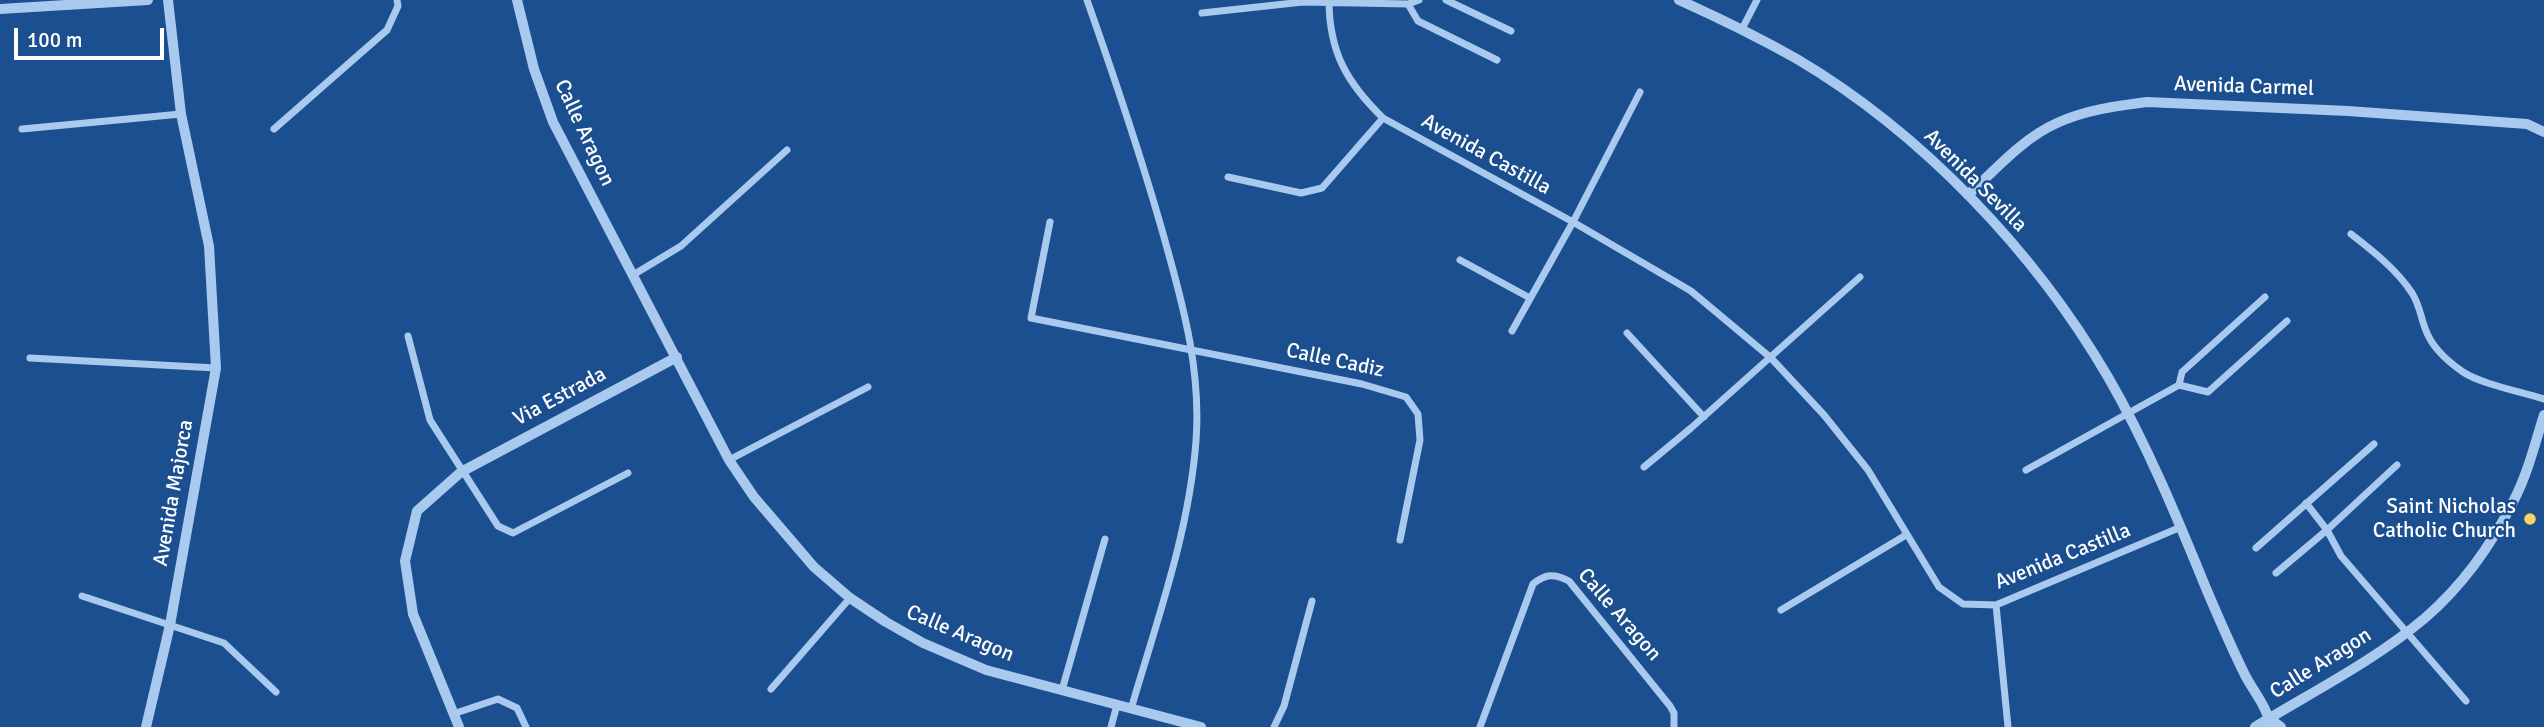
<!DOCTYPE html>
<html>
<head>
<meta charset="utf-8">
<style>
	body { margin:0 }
	#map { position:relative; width:2544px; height:727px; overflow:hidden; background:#1b4f8f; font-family:Signika,sans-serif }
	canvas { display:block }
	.scale { position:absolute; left:14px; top:28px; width:150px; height:32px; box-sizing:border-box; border:4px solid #fff; border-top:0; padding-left:9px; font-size:21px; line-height:24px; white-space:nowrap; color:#fff; -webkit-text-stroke:5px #1b4f8f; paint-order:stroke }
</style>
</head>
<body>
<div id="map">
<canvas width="2544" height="727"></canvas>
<div class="scale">100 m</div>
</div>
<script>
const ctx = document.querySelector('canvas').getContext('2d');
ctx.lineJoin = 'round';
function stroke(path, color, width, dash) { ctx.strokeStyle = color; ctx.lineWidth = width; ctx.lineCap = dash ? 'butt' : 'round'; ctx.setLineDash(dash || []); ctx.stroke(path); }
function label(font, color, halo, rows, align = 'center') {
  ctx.font = font + ' Signika,sans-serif'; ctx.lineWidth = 5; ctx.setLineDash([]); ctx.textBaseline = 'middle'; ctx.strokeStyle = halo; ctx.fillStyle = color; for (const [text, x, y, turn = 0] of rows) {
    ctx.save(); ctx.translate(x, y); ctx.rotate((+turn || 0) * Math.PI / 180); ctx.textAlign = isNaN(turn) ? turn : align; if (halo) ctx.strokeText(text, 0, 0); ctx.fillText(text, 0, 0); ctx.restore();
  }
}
stroke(new Path2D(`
	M 1087,0 C 1116,82 1144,164 1167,248 C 1185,312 1201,374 1196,441 C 1189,533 1157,620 1131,709
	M 1329,0 C 1329,52 1347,83 1383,118 L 1573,222 L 1691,291 L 1771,358 L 1824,415 L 1868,470 L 1939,587 L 1963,604 L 1996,605 L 2181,527
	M 1446,0 L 1511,31
	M 1408,4 L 1418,21 L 1497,60
	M 1202,13 L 1303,2 L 1408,4 L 1419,0
	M 1742,29 L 1757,0
	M 22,129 L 181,114
	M 274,129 L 387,30 L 398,6 L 397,0
	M 1228,177 L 1301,193 L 1322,188 L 1383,118
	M 1050,222 L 1031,318 L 1362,384 L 1406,397 L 1418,414 L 1420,440 L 1400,540
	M 2351,234 C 2373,251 2397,270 2412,293 C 2420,306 2420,315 2425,328 C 2431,347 2447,361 2463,372 C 2481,384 2522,392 2544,399
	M 1460,260 L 1530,298
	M 633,275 L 681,246 L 787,150
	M 1512,331 L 1573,222 L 1640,92
	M 1627,333 L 1704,417
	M 408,336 L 430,420 L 498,526 L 513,533 L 628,473
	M 30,358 L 216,368
	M 2179,385 L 2208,392 L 2287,321
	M 2179,385 L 2182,372 L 2265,297
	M 729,460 L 868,387
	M 1644,467 L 1691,428 L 1860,277
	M 2026,470 L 2179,385
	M 2306,503 L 2327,530 L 2341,556 L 2466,701
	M 2256,548 L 2374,444
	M 2276,573 L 2327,530 L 2397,465
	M 82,596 L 224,643 L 276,692
	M 1996,605 L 2008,727
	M 1781,610 L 1906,535
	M 771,689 L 850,598
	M 1062,690 L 1105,539
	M 453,714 L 498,699 L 517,708 L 526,727
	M 1111,727 L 1117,705
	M 1274,727 L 1284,706 L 1312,601
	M 1480,727 L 1533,584 C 1545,574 1554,573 1569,581 L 1670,706 L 1674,713 L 1674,727`), '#a9c9ee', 7);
stroke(new Path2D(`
	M 517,0 L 534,69 L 553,122 L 729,460 L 754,497 L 814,567 L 850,598 L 886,622 L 923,643 L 986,670 L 1201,727
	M 1679,0 C 1719,18 1758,37 1797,59 C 1922,133 2035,252 2108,377 C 2148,446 2178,520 2208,593 C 2220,621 2232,649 2245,675 C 2253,691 2269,709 2270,727
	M 0,9 L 148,0
	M 1968,195 C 1995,170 2023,138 2057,123 C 2085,110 2116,106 2147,102 L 2348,111 L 2527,124 L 2544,132
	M 2269,718 L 2281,727
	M 146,727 L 170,625 L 216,368 L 209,246 L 181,114 L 168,0
	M 459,727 L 413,614 L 405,561 L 417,511 L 461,472 L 677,357
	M 2255,727 C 2312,692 2374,661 2425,618 C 2462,586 2492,544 2514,500 C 2528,473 2535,443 2544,415`), '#a9c9ee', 10);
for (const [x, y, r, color] of [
	[2530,519,7,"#ffd166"]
]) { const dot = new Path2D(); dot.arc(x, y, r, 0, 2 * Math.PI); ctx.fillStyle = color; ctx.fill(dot); stroke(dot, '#1b4f8f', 2.5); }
label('21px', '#fff', '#1b4f8f', [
	["Avenida Carmel",2244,87,2],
	["Calle Aragon",584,133,65],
	["Avenida Castilla",1486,155,29],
	["Avenida Sevilla",1975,181,45],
	["Calle Cadiz",1335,361,12],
	["Via Estrada",560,397,-28],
	["Avenida Majorca",174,493,-80],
	["Avenida Castilla",2063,557,-22],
	["Calle Aragon",1619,615,49],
	["Calle Aragon",960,634,23],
	["Calle Aragon",2321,664,-32]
]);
label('21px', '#fff', '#1b4f8f', [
	["Saint Nicholas",2516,507],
	["Catholic Church",2516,531]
], 'right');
</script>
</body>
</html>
